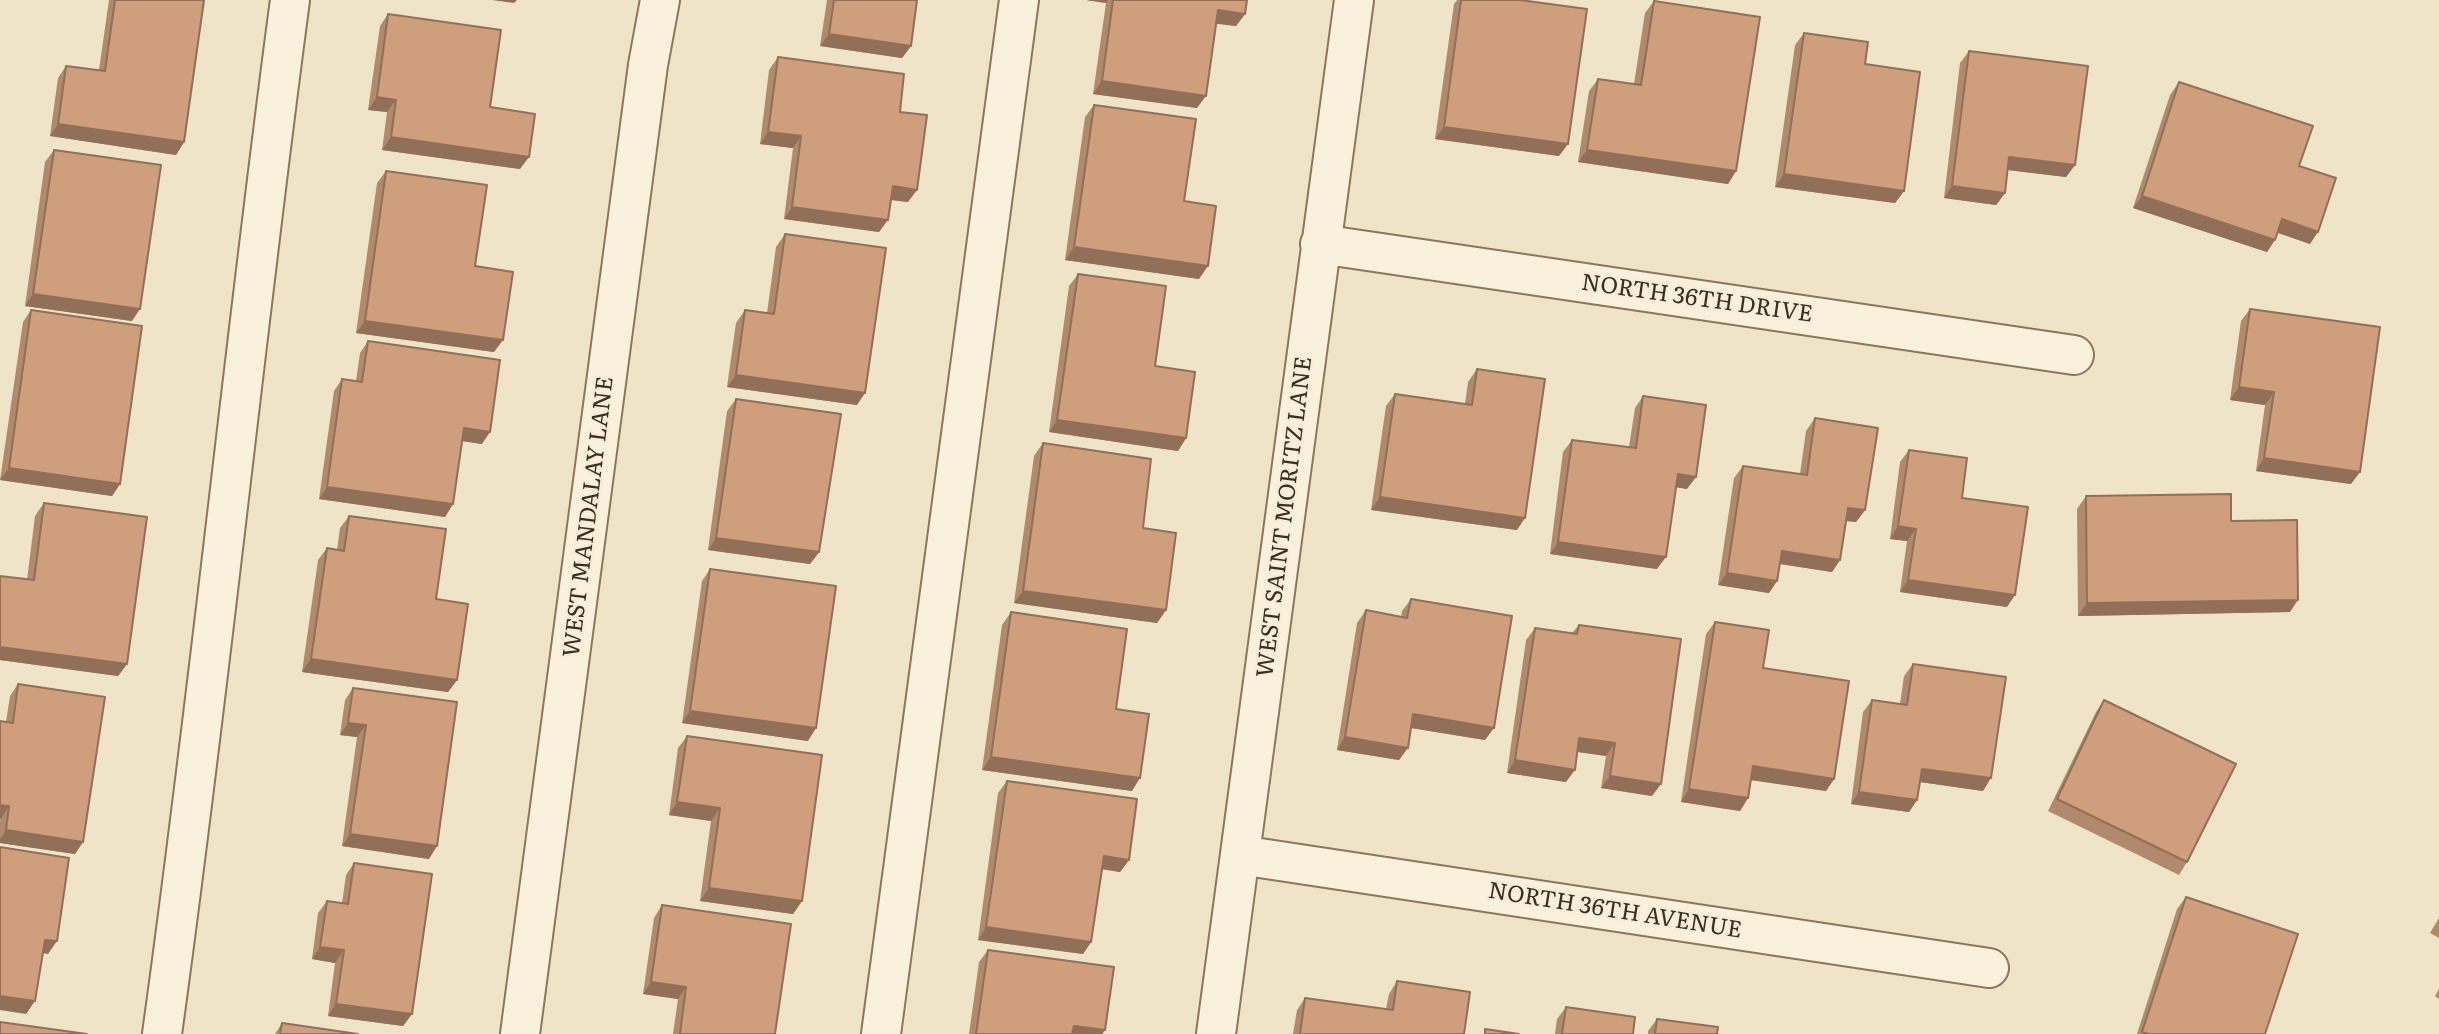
<!DOCTYPE html>
<html>
<head>
<meta charset="utf-8">
<style>
	body { margin:0 }
	canvas { display:block; background:#f0e4c8 }
</style>
</head>
<body>
<canvas width="2439" height="1034"></canvas>
<script>
const ctx = document.querySelector('canvas').getContext('2d');
ctx.lineJoin = 'round';
function stroke(path, color, width, dash) { ctx.strokeStyle = color; ctx.lineWidth = width; ctx.lineCap = dash ? 'butt' : 'round'; ctx.setLineDash(dash || []); ctx.stroke(path); }
function fill(path, color) { ctx.fillStyle = color; ctx.fill(path, 'evenodd'); }
function label(font, color, halo, rows, align = 'center') {
  ctx.font = font + ' Literata,serif'; ctx.lineWidth = 5; ctx.setLineDash([]); ctx.textBaseline = 'middle'; ctx.strokeStyle = halo; ctx.fillStyle = color; for (const [text, x, y, turn = 0] of rows) {
    ctx.save(); ctx.translate(x, y); ctx.rotate((+turn || 0) * Math.PI / 180); ctx.textAlign = isNaN(turn) ? turn : align; if (halo) ctx.strokeText(text, 0, 0); ctx.fillText(text, 0, 0); ctx.restore();
  }
}
const minor = new Path2D(`
	M 1320,244 L 2074,355
	M 1240,855 L 1989,968
	M 162,1034 C 210,690 244,344 290,0
	M 520,1034 L 648,65 L 660,0
	M 881,1034 L 1019,0
	M 1216,1034 L 1354,0`);
stroke(minor, '#8d765c', 42);
stroke(minor, '#faf1dc', 38);
fill(new Path2D(`
	M 109,0 L 204,0 L 184,142 L 176,155 L 50,136 L 58,78 L 66,66 L 99,70 Z
	M 827,0 L 917,0 L 911,46 L 902,58 L 820,46 Z
	M 1086,0 L 1247,0 L 1245,14 L 1236,26 L 1216,23 L 1197,108 L 1093,94 L 1106,3 Z
	M 1457,0 L 1520,0 L 1559,156 L 1435,139 L 1454,4 Z
	M 1654,1 L 1736,171 L 1728,184 L 1578,162 L 1589,91 L 1598,79 L 1634,84 L 1645,13 Z
	M 388,14 L 490,107 L 520,169 L 382,150 L 387,112 L 368,110 L 380,26 Z
	M 1804,33 L 1865,64 L 1904,191 L 1895,203 L 1775,187 L 1795,45 Z
	M 1969,51 L 2075,165 L 2066,177 L 2007,170 L 2005,193 L 1996,205 L 1944,198 L 1960,63 Z
	M 778,57 L 900,112 L 908,202 L 891,200 L 879,232 L 784,219 L 793,148 L 760,144 L 769,70 Z
	M 2179,82 L 2299,166 L 2310,244 L 2278,233 L 2267,252 L 2133,208 L 2170,95 Z
	M 1094,105 L 1184,201 L 1199,279 L 1065,260 L 1085,117 Z
	M 54,150 L 132,321 L 25,306 L 45,162 Z
	M 386,171 L 475,266 L 494,352 L 356,333 L 377,183 Z
	M 785,234 L 857,405 L 727,387 L 736,323 L 745,310 L 767,313 L 776,247 Z
	M 1078,274 L 1155,366 L 1186,438 L 1178,451 L 1049,432 L 1069,286 Z
	M 2250,309 L 2351,484 L 2256,471 L 2265,405 L 2230,400 L 2241,321 Z
	M 31,310 L 120,484 L 112,496 L 0,480 L 23,322 Z
	M 368,341 L 482,444 L 462,441 L 453,504 L 445,517 L 319,499 L 334,391 L 342,379 L 356,381 L 360,353 Z
	M 1477,369 L 1517,530 L 1371,510 L 1386,406 L 1395,394 L 1465,404 L 1468,382 Z
	M 1643,396 L 1687,489 L 1676,487 L 1657,569 L 1550,554 L 1563,452 L 1572,440 L 1629,447 L 1635,408 Z
	M 736,399 L 819,552 L 810,564 L 708,550 L 727,411 Z
	M 1815,418 L 1865,510 L 1856,522 L 1846,521 L 1840,560 L 1832,572 L 1780,564 L 1777,581 L 1769,593 L 1718,585 L 1734,478 L 1743,466 L 1800,474 L 1806,431 Z
	M 1043,443 L 1143,528 L 1166,610 L 1157,623 L 1014,603 L 1034,456 Z
	M 1909,450 L 1962,498 L 2007,607 L 1900,592 L 1907,541 L 1890,539 L 1900,462 Z
	M 2086,496 L 2231,521 L 2290,612 L 2078,616 L 2077,509 Z
	M 44,503 L 127,664 L 118,676 L 0,660 L 0,576 L 27,580 L 35,516 Z
	M 349,516 L 436,599 L 457,680 L 448,692 L 302,672 L 318,560 L 327,548 L 337,550 L 340,528 Z
	M 710,569 L 808,741 L 682,723 L 702,581 Z
	M 1411,599 L 1485,740 L 1411,728 L 1399,760 L 1337,750 L 1357,623 L 1366,610 L 1401,617 L 1402,611 Z
	M 1011,612 L 1116,709 L 1132,791 L 982,770 L 1002,625 Z
	M 1715,622 L 1763,668 L 1834,779 L 1826,791 L 1751,780 L 1748,798 L 1740,811 L 1681,802 L 1706,634 Z
	M 1579,625 L 1652,796 L 1601,788 L 1606,756 L 1578,752 L 1566,782 L 1507,773 L 1526,640 L 1535,628 L 1572,633 Z
	M 1913,664 L 1983,791 L 1920,782 L 1917,800 L 1909,812 L 1851,804 L 1863,712 L 1872,700 L 1900,704 L 1904,676 Z
	M 18,684 L 83,842 L 75,854 L 0,843 L 0,823 L 6,722 L 10,696 Z
	M 353,688 L 429,859 L 342,846 L 357,737 L 340,735 L 345,700 Z
	M 2104,700 L 2187,862 L 2179,875 L 2048,811 L 2096,712 Z
	M 687,736 L 802,901 L 793,914 L 700,901 L 711,821 L 669,815 L 678,748 Z
	M 1007,781 L 1129,860 L 1120,872 L 1102,869 L 1091,942 L 1083,954 L 978,940 L 998,793 Z
	M 354,863 L 412,1014 L 403,1026 L 328,1016 L 335,963 L 312,959 L 318,913 L 327,901 L 342,903 L 346,875 Z
	M 2186,897 L 2265,1034 L 2137,1034 L 2177,909 Z
	M 662,905 L 775,1034 L 673,1034 L 678,999 L 643,994 L 654,918 Z
	M 2439,918 L 2439,938 L 2430,933 Z
	M 988,950 L 1105,1030 L 1102,1034 L 969,1034 L 979,962 Z
	M 1397,981 L 1464,1034 L 1293,1034 L 1297,1010 L 1305,998 L 1386,1009 L 1389,994 Z
	M 2439,989 L 2439,999 L 2435,996 Z
	M 1566,1007 L 1633,1034 L 1555,1034 L 1557,1019 Z
	M 1657,1019 L 1717,1034 L 1648,1034 L 1648,1031 Z
	M 282,1023 L 358,1034 L 275,1034 Z`), '#b2896c');
fill(new Path2D(`
	M 492,0 L 517,0 L 514,3 Z
	M 1086,0 L 1108,0 L 1106,3 Z
	M 1218,10 L 1245,14 L 1236,26 L 1209,23 Z
	M 829,34 L 911,46 L 902,58 L 820,46 Z
	M 1102,81 L 1206,96 L 1197,108 L 1093,94 Z
	M 377,97 L 396,100 L 387,112 L 368,110 Z
	M 58,124 L 184,142 L 176,155 L 50,136 Z
	M 1444,127 L 1568,144 L 1559,156 L 1435,139 Z
	M 768,132 L 801,136 L 793,148 L 760,144 Z
	M 391,137 L 529,157 L 520,169 L 382,150 Z
	M 1587,150 L 1736,171 L 1728,184 L 1578,162 Z
	M 2009,157 L 2075,165 L 2066,177 L 2000,169 Z
	M 1784,174 L 1904,191 L 1895,203 L 1775,187 Z
	M 893,186 L 917,190 L 908,202 L 884,199 Z
	M 1952,186 L 2005,193 L 1996,205 L 1944,198 Z
	M 2142,196 L 2275,240 L 2267,252 L 2133,208 Z
	M 792,207 L 888,220 L 879,232 L 784,219 Z
	M 2282,219 L 2318,232 L 2310,244 L 2273,231 Z
	M 1074,247 L 1208,266 L 1199,279 L 1065,260 Z
	M 33,294 L 140,309 L 132,321 L 25,306 Z
	M 365,321 L 503,340 L 494,352 L 356,333 Z
	M 736,375 L 865,393 L 857,405 L 727,387 Z
	M 2239,387 L 2274,392 L 2265,405 L 2230,400 Z
	M 1057,420 L 1186,438 L 1178,451 L 1049,432 Z
	M 464,428 L 490,432 L 482,444 L 455,440 Z
	M 2264,458 L 2360,472 L 2351,484 L 2256,471 Z
	M 9,468 L 120,484 L 112,496 L 0,480 Z
	M 1678,474 L 1696,477 L 1687,489 L 1669,486 Z
	M 327,487 L 453,504 L 445,517 L 319,499 Z
	M 1380,497 L 1525,518 L 1517,530 L 1371,510 Z
	M 1848,508 L 1865,510 L 1856,522 L 1839,520 Z
	M 1898,526 L 1916,529 L 1907,541 L 1890,539 Z
	M 716,538 L 819,552 L 810,564 L 708,550 Z
	M 1558,542 L 1666,557 L 1657,569 L 1550,554 Z
	M 1782,551 L 1840,560 L 1832,572 L 1774,563 Z
	M 1727,573 L 1777,581 L 1769,593 L 1718,585 Z
	M 1908,580 L 2015,595 L 2007,607 L 1900,592 Z
	M 1023,591 L 1166,610 L 1157,623 L 1014,603 Z
	M 2298,600 L 2290,612 L 2078,616 L 2087,603 Z
	M 0,647 L 127,664 L 118,676 L 0,660 Z
	M 311,659 L 457,680 L 448,692 L 302,672 Z
	M 690,711 L 816,728 L 808,741 L 682,723 Z
	M 1413,714 L 1494,728 L 1485,740 L 1405,727 Z
	M 348,723 L 366,725 L 357,737 L 340,735 Z
	M 1345,737 L 1408,748 L 1399,760 L 1337,750 Z
	M 1579,738 L 1615,743 L 1606,756 L 1571,751 Z
	M 991,757 L 1140,778 L 1132,791 L 982,770 Z
	M 1515,760 L 1575,770 L 1566,782 L 1507,773 Z
	M 1753,766 L 1834,779 L 1826,791 L 1744,779 Z
	M 1922,769 L 1991,778 L 1983,791 L 1913,781 Z
	M 1610,776 L 1661,784 L 1652,796 L 1601,788 Z
	M 1689,789 L 1748,798 L 1740,811 L 1681,802 Z
	M 1859,792 L 1917,800 L 1909,812 L 1851,804 Z
	M 677,802 L 720,808 L 711,821 L 669,815 Z
	M 0,805 L 9,806 L 1,819 L 0,818 Z
	M 6,830 L 83,842 L 75,854 L 0,843 L 0,839 Z
	M 350,834 L 437,846 L 429,859 L 342,846 Z
	M 1104,856 L 1129,860 L 1120,872 L 1095,868 Z
	M 709,888 L 802,901 L 793,914 L 700,901 Z
	M 986,927 L 1091,942 L 1083,954 L 978,940 Z
	M 45,940 L 57,941 L 48,954 L 36,952 Z
	M 320,947 L 344,950 L 335,963 L 312,959 Z
	M 651,982 L 686,987 L 678,999 L 643,994 Z
	M 0,996 L 35,1001 L 26,1014 L 0,1010 Z
	M 336,1004 L 412,1014 L 403,1026 L 328,1016 Z
	M 1074,1026 L 1105,1030 L 1102,1034 L 1068,1034 Z`), '#916f58');
const building = new Path2D(`
	M 115,0 L 204,0 L 184,142 L 58,124 L 66,66 L 105,71 Z
	M 834,0 L 917,0 L 911,46 L 829,34 Z
	M 1113,0 L 1247,0 L 1245,14 L 1218,10 L 1206,96 L 1102,81 Z
	M 1461,0 L 1520,0 L 1587,9 L 1568,144 L 1444,127 Z
	M 1654,1 L 1760,17 L 1736,171 L 1587,150 L 1598,79 L 1641,85 Z
	M 388,14 L 501,30 L 490,107 L 535,114 L 529,157 L 391,137 L 396,100 L 377,97 Z
	M 1804,33 L 1868,42 L 1865,64 L 1920,72 L 1904,191 L 1784,174 Z
	M 1969,51 L 2088,66 L 2075,165 L 2009,157 L 2005,193 L 1952,186 Z
	M 778,57 L 904,74 L 900,112 L 927,115 L 917,190 L 893,186 L 888,220 L 792,207 L 801,136 L 768,132 Z
	M 2179,82 L 2313,126 L 2299,166 L 2336,178 L 2318,232 L 2282,219 L 2275,240 L 2142,196 Z
	M 1094,105 L 1196,119 L 1184,201 L 1216,206 L 1208,266 L 1074,247 Z
	M 54,150 L 161,165 L 140,309 L 33,294 Z
	M 386,171 L 487,185 L 475,266 L 513,272 L 503,340 L 365,321 Z
	M 785,234 L 886,248 L 865,393 L 736,375 L 745,310 L 774,314 Z
	M 1078,274 L 1166,286 L 1155,366 L 1195,372 L 1186,438 L 1057,420 Z
	M 2250,309 L 2380,327 L 2360,472 L 2264,458 L 2274,392 L 2239,387 Z
	M 31,310 L 142,326 L 120,484 L 9,468 Z
	M 368,341 L 500,360 L 490,432 L 464,428 L 453,504 L 327,487 L 342,379 L 362,382 Z
	M 1477,369 L 1545,379 L 1525,518 L 1380,497 L 1395,394 L 1472,405 Z
	M 1643,396 L 1706,405 L 1696,477 L 1678,474 L 1666,557 L 1558,542 L 1572,440 L 1636,448 Z
	M 736,399 L 841,414 L 819,552 L 716,538 Z
	M 1815,418 L 1878,428 L 1865,510 L 1848,508 L 1840,560 L 1782,551 L 1777,581 L 1727,573 L 1743,466 L 1807,475 Z
	M 1043,443 L 1151,459 L 1143,528 L 1176,533 L 1166,610 L 1023,591 Z
	M 1909,450 L 1967,458 L 1962,498 L 2028,507 L 2015,595 L 1908,580 L 1916,529 L 1898,526 Z
	M 2231,494 L 2231,521 L 2297,520 L 2298,600 L 2087,603 L 2086,496 Z
	M 44,503 L 147,517 L 127,664 L 0,647 L 0,576 L 34,580 Z
	M 349,516 L 446,529 L 436,599 L 468,604 L 457,680 L 311,659 L 327,548 L 344,551 Z
	M 710,569 L 836,586 L 816,728 L 690,711 Z
	M 1411,599 L 1512,616 L 1494,728 L 1413,714 L 1408,748 L 1345,737 L 1366,610 L 1407,618 Z
	M 1011,612 L 1127,629 L 1116,709 L 1149,714 L 1140,778 L 991,757 Z
	M 1715,622 L 1769,630 L 1763,668 L 1849,681 L 1834,779 L 1753,766 L 1748,798 L 1689,789 Z
	M 1579,625 L 1681,639 L 1661,784 L 1610,776 L 1615,743 L 1579,738 L 1575,770 L 1515,760 L 1535,628 L 1577,634 Z
	M 1913,664 L 2006,677 L 1991,778 L 1922,769 L 1917,800 L 1859,792 L 1872,700 L 1907,705 Z
	M 18,684 L 105,697 L 83,842 L 6,830 L 9,806 L 0,805 L 0,721 L 13,723 Z
	M 353,688 L 457,702 L 437,846 L 350,834 L 366,725 L 348,723 Z
	M 2104,700 L 2236,764 L 2187,862 L 2057,799 Z
	M 687,736 L 822,755 L 802,901 L 709,888 L 720,808 L 677,802 Z
	M 1007,781 L 1137,799 L 1129,860 L 1104,856 L 1091,942 L 986,927 Z
	M 0,847 L 69,858 L 57,941 L 45,940 L 35,1001 L 0,996 Z
	M 354,863 L 432,874 L 412,1014 L 336,1004 L 344,950 L 320,947 L 327,901 L 348,904 Z
	M 2186,897 L 2298,934 L 2265,1034 L 2149,1034 L 2142,1032 Z
	M 662,905 L 791,924 L 775,1034 L 680,1034 L 686,987 L 651,982 Z
	M 988,950 L 1114,967 L 1105,1030 L 1074,1026 L 1072,1034 L 976,1034 Z
	M 1397,981 L 1470,992 L 1464,1034 L 1300,1034 L 1305,998 L 1393,1010 Z
	M 1566,1007 L 1635,1017 L 1633,1034 L 1562,1034 Z
	M 1657,1019 L 1718,1027 L 1717,1034 L 1655,1034 Z
	M 0,1022 L 87,1034 L 0,1034 Z
	M 282,1023 L 358,1034 L 280,1034 Z
	M 1485,1029 L 1519,1034 L 1485,1034 Z`);
fill(building, '#cf9f7d');
stroke(building, '#916f58', 2);
label('23px', '#3d2e20', '#f7eed8', [
	["NORTH 36TH DRIVE",1697,299,8],
	["WEST MANDALAY LANE",589,517,-83],
	["WEST SAINT MORITZ LANE",1285,517,-83],
	["NORTH 36TH AVENUE",1615,911,9]
]);
</script>
</body>
</html>
